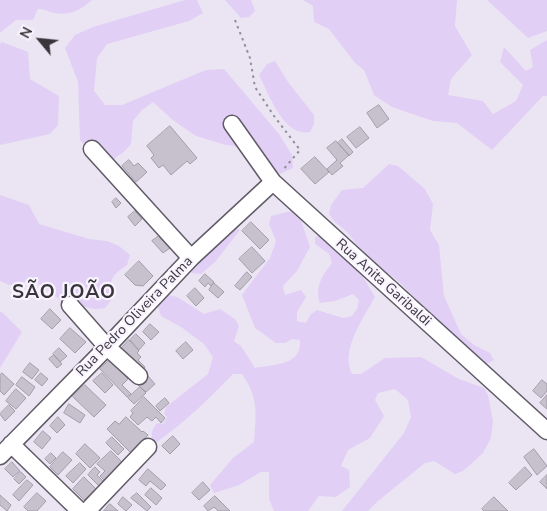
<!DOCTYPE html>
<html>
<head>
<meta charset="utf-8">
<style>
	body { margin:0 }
	#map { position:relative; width:547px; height:511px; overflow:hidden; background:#ebe5f3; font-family:"Nunito Sans",sans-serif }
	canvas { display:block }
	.north { position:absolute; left:15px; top:15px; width:50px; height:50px; -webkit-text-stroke:4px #f8f3fe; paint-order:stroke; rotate:298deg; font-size:14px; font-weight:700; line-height:20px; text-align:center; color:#38353b }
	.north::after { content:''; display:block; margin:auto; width:18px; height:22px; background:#38353b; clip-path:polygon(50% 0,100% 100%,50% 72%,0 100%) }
</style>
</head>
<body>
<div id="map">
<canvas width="547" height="511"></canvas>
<div class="north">N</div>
</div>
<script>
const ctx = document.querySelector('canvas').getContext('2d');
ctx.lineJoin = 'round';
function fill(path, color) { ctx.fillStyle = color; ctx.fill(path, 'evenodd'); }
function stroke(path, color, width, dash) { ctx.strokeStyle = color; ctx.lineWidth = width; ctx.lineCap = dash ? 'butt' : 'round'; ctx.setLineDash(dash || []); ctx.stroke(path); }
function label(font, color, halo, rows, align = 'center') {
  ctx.font = font + ' "Nunito Sans",sans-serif'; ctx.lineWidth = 4.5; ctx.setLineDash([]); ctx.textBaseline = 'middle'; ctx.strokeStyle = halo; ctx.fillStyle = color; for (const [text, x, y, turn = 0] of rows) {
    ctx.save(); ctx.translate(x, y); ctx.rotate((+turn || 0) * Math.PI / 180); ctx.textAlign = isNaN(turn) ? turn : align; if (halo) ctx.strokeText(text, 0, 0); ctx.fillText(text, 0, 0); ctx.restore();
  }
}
fill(new Path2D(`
	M 0,0 L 92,0 C 80,10 71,16 54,13 C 48,12 46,9 38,9 L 33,20 L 16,20 L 0,33 Z
	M 185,0 L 197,0 L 203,13 L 189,21 L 107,44 L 97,58 L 94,91 L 105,105 L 122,105 L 206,70 L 224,69 L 279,134 L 292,155 L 293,168 L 280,174 L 271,169 L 242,147 L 226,145 L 196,136 L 174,121 L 153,102 L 142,110 L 133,121 L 131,144 L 125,151 L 107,164 L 95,156 L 80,140 L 78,82 L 65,48 L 75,35 L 93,27 Z
	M 225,0 L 251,0 L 255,11 L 249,17 L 241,18 Z
	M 303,0 L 457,0 L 455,26 L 472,55 L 451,79 L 448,95 L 483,101 L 493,114 L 516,101 L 523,85 L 500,62 L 504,47 L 526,71 L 533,67 L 530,50 L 547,40 L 547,96 L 543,96 L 492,150 L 457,123 L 433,121 L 392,107 L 374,95 L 364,70 L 355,63 L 329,29 L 314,22 L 313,6 Z
	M 487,0 L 547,0 L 547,31 L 528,38 Z
	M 2,42 L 28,52 L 30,79 L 59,96 L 58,125 L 50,134 L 0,145 L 0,44 Z
	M 275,61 L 288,82 L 314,115 L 314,124 L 310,132 C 284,138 269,94 259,75 L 267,64 Z
	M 389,164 L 398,166 L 425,189 L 433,204 L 430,230 L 439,245 L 444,296 L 461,334 L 474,345 L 490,353 L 494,360 L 486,364 L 478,360 L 399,282 L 369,259 L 347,232 L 334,221 L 329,214 L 331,205 L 342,190 L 363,188 Z
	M 0,195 L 29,205 L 39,224 L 89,239 L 107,241 L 119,246 L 130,255 L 127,265 C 111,276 109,279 112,299 L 105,308 L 95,309 L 62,302 L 46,288 L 32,280 L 9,285 L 0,281 Z
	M 295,210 L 300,217 L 310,247 L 297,271 L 283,286 L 285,295 L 301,290 L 306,297 L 297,312 L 297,321 L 306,323 L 310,315 L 317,310 L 343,318 L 352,316 L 357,309 L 359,300 L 353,294 L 335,301 L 320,303 C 314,287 323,275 332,263 L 329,254 L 315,244 L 315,237 L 324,234 L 362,275 L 375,297 C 363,319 340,350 352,374 L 361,374 L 385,358 L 421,357 L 459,379 L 484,388 L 488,395 L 493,421 L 491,438 L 483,453 L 463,471 L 455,474 L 434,461 L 425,463 L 378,501 L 368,511 L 342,511 L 404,433 L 411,417 L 408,400 L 395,389 L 378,393 L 375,400 L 384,416 L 370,438 L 348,450 L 341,466 L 349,470 L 350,487 L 336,497 L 319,496 L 308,511 L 274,511 L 269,499 L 269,472 L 261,472 L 239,485 L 214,493 L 210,485 L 233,458 L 254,442 C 256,413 259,399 242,374 L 233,374 C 209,399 185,422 157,442 L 153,440 C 150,433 153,428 157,423 L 163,424 L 167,417 L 164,414 L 166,407 L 208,374 L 213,357 L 204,344 L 181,327 L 161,316 L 157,304 L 168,295 L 177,297 L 204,314 L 220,309 L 235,319 L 239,326 L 234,341 L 241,346 L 255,368 C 274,364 302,366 300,340 L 292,339 L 285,343 L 276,343 L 255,328 L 242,295 L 270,258 L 276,241 L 269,224 L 271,216 Z
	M 233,227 L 240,230 L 215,262 L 201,274 L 192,273 L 190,270 Z
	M 0,312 L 2,312 L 22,332 L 0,368 Z`), '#e1cff5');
const building = new Path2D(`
	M 379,105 L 389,119 L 377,128 L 367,113 Z
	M 170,126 L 197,158 L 190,164 L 187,161 L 171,175 L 163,165 L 159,168 L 151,158 L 154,155 L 147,146 Z
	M 360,127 L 369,138 L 356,148 L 347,137 Z
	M 342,139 L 353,152 L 349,156 L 338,143 Z
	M 336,141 L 349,155 L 340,163 L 343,166 L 332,175 L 327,169 L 337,160 L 327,148 Z
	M 315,157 L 329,172 L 315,184 L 301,169 Z
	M 129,160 L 134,166 L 138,163 L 147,172 L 136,182 L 122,166 Z
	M 116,198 L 121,203 L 116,208 L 112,202 Z
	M 135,211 L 142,219 L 135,226 L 128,217 Z
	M 251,222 L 269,240 L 260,249 L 242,231 Z
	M 159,236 L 170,248 L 163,253 L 152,241 Z
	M 252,247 L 265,261 L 252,273 L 239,259 Z
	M 139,261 L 153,276 L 143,286 L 135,285 L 125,275 Z
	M 247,272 L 252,277 L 240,290 L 235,286 Z
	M 205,274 L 214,282 L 211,286 L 208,283 L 205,287 L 199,281 Z
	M 214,283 L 224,292 L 218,298 L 209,290 Z
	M 195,288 L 204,298 L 196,306 L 187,296 Z
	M 50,309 L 61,320 L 52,329 L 41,319 Z
	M 150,324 L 159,332 L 151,340 L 143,332 Z
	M 70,328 L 86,342 L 75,353 L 60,339 Z
	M 136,334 L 145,343 L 139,350 L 130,340 Z
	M 129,340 L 139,351 L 137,353 L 141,357 L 138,360 L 145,367 L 141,372 L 120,350 Z
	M 186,342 L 193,350 L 183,359 L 176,351 Z
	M 59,348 L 67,356 L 60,362 L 53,354 Z
	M 54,355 L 62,364 L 57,368 L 49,359 Z
	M 110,360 L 128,379 L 122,385 L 131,394 L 127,397 L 100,369 Z
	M 30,363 L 39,370 L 32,379 L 23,372 Z
	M 2,373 L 14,384 L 4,395 L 0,391 L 0,376 Z
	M 41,373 L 48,379 L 42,386 L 35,380 Z
	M 102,373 L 113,385 L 105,393 L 93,381 Z
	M 148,376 L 155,384 L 146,392 L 138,385 Z
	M 22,377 L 35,387 L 29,396 L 16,385 Z
	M 542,380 L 547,384 L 547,391 L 541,398 L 533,391 Z
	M 85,385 L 106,405 L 94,417 L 73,397 Z
	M 140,387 L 146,393 L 134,404 L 128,398 Z
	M 16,389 L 26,398 L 16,409 L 6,401 Z
	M 547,395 L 547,409 L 540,403 Z
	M 144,397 L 165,418 L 161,423 L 156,417 L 152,421 L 147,417 L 138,425 L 130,417 L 133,413 L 131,411 Z
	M 165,398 L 169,403 L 160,411 L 156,406 Z
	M 69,404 L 85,415 L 80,423 L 64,413 Z
	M 9,405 L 15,411 L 5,421 L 0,414 Z
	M 58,417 L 65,425 L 57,433 L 50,426 Z
	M 126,417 L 142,432 L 143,431 L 148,435 L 131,453 L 107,429 L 115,421 L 119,424 Z
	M 43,431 L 51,438 L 42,449 L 34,442 Z
	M 173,436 L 180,444 L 170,454 L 162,446 Z
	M 112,437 L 124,449 L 118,455 L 106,443 Z
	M 85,444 L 100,458 L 90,468 L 76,454 Z
	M 534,449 L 547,466 L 537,475 L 524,457 Z
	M 111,451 L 122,462 L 104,480 L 100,476 L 105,471 L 97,464 Z
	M 63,452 L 72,460 L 58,475 L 50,467 Z
	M 51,453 L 56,458 L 50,464 L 45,459 Z
	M 12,462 L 20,471 L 13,477 L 5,469 Z
	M 80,463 L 86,469 L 73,483 L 66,476 Z
	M 95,467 L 100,472 L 97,475 L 104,482 L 99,486 L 88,475 Z
	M 525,467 L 532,475 L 516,490 L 509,483 Z
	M 148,469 L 166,485 L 161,490 L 150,481 L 146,486 L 139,480 Z
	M 21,472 L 26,477 L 19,484 L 14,479 Z
	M 547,475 L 547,489 L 540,482 Z
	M 84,477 L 96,489 L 84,500 L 73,489 Z
	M 27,480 L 33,485 L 19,501 L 13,495 Z
	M 203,482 L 210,490 L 199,500 L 192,493 Z
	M 151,488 L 162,498 L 156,505 L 145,495 Z
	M 37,493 L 46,501 L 37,511 L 28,511 L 24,507 Z
	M 137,493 L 151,507 L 147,511 L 131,498 Z
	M 0,495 L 11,505 L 7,511 L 0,505 Z
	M 215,496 L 230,511 L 218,511 L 214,507 L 208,511 L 204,506 Z
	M 123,497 L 132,505 L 126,511 L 118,504 Z
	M 494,497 L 508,511 L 484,511 L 482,509 Z
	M 110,504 L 118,511 L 104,511 Z`);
fill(building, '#c7c1ce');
stroke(building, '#a39daa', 1);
const minor = new Path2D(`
	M 232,124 L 273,182 L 547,431
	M 92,149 L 191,258
	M 70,305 L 107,347 L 139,376
	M 11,444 L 80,511
	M 0,456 L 107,347 L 191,258 L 273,182
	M 87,511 L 148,447`);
stroke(minor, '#605b67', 19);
stroke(new Path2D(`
	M 235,20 L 250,58 L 255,87 L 274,116 L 300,150 L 282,171`), '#928d97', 2, [2.5, 4]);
stroke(minor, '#fff', 16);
label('14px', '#38353b', '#f8f3fe', [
	["Rua Anita Garibaldi",383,283,42],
	["Rua Pedro Oliveira Palma",135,317,-46]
]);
ctx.letterSpacing = '1px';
label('bold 19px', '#38353b', '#f8f3fe', [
	["SÃO JOÃO",64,293]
]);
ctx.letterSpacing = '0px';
</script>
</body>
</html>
